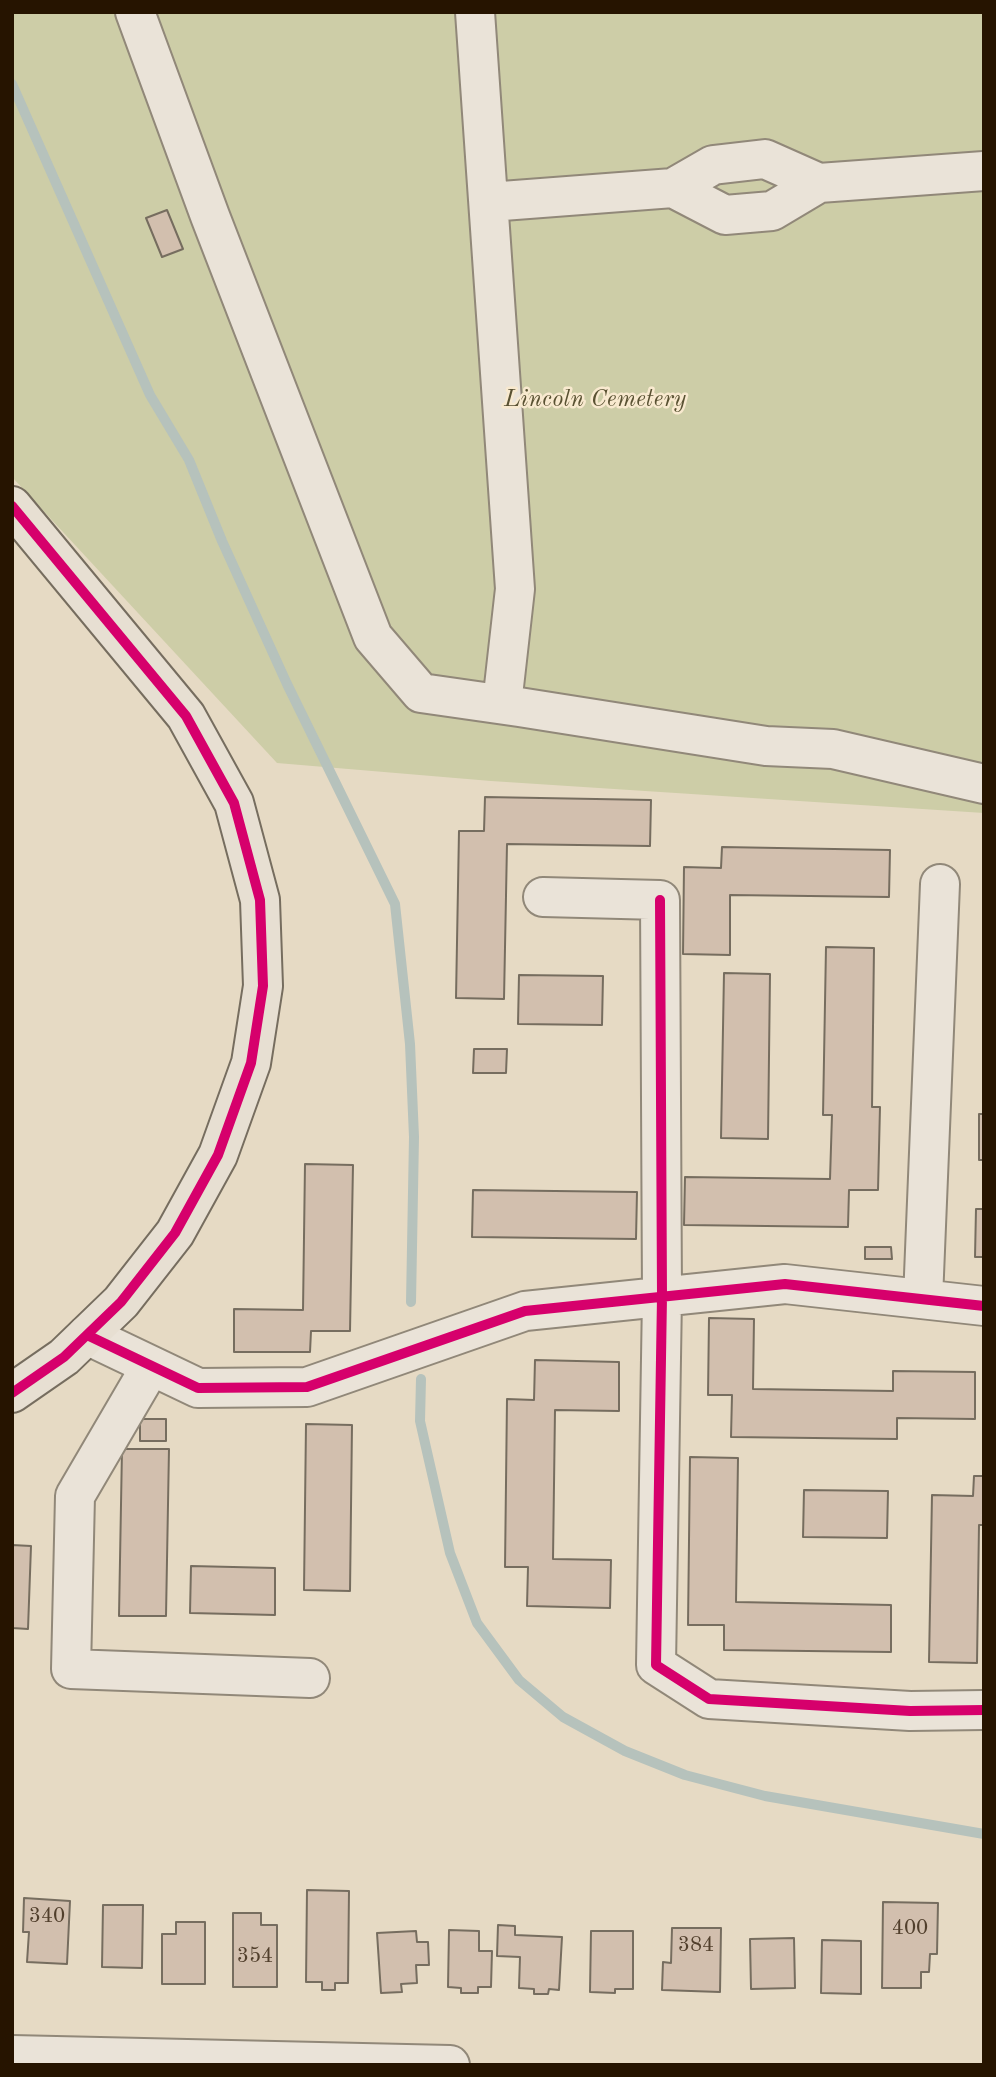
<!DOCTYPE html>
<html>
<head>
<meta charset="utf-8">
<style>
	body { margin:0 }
	#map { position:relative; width:996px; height:2077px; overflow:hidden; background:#e6dac4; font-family:"Old Standard TT",serif }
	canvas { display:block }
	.frame { position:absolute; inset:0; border:14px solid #261400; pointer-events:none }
</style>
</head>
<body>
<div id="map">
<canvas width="996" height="2077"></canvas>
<div class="frame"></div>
</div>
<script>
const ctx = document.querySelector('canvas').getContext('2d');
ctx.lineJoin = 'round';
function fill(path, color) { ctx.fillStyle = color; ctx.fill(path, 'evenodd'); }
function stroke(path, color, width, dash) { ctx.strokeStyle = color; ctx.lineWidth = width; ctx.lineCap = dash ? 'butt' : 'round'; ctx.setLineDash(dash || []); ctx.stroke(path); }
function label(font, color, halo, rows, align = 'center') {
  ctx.font = font + ' "Old Standard TT",serif'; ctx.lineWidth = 5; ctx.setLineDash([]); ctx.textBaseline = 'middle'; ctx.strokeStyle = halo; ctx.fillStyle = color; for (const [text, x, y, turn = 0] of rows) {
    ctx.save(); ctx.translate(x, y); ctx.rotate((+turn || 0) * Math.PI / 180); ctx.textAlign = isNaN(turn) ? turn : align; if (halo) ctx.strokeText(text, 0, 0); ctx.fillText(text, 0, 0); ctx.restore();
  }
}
fill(new Path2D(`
	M 12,12 L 984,12 L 984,813 L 491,781 L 277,763 L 12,477 Z`), '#cdcda7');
stroke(new Path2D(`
	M 12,84 L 150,395 L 189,460 L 222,541 L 287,684 L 395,904 L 410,1044 L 414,1137 L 411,1302
	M 421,1379 L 420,1421 L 450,1553 L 477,1623 L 519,1680 L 563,1717 L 625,1751 L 685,1775 L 765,1796 L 984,1834`), '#b6c2bc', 10);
const building = new Path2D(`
	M 167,210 L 183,249 L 162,257 L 146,218 Z
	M 485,797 L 651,800 L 650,846 L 507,844 L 504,999 L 456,998 L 459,831 L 484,831 Z
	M 722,847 L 890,850 L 889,897 L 730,895 L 730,955 L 683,954 L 684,867 L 721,868 Z
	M 826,947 L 874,948 L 872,1107 L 880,1107 L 878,1190 L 849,1190 L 848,1227 L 684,1225 L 685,1177 L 830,1179 L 832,1115 L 823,1115 Z
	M 724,973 L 770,974 L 768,1139 L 721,1138 Z
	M 519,975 L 603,976 L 602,1025 L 518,1024 Z
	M 474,1049 L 507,1049 L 506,1073 L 473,1073 Z
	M 979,1114 L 984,1114 L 984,1160 L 979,1160 Z
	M 305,1164 L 353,1165 L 350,1331 L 311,1331 L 310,1352 L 234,1352 L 234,1309 L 303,1310 Z
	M 473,1190 L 637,1192 L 636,1239 L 472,1237 Z
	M 976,1209 L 984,1209 L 984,1257 L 975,1257 Z
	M 865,1247 L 891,1247 L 892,1259 L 865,1259 Z
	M 709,1318 L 754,1319 L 753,1389 L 893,1391 L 893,1371 L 975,1372 L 975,1419 L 897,1418 L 897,1439 L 731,1437 L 732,1395 L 708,1395 Z
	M 535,1360 L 619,1362 L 619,1411 L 555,1410 L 553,1559 L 611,1560 L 610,1608 L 527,1606 L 528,1567 L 505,1567 L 507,1399 L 534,1400 Z
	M 140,1419 L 166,1419 L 166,1441 L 140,1441 Z
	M 306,1424 L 352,1425 L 350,1591 L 304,1590 Z
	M 122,1449 L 169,1449 L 166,1616 L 119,1616 Z
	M 690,1457 L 738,1458 L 736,1602 L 891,1605 L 891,1652 L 724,1650 L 724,1625 L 688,1625 Z
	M 974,1476 L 984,1476 L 984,1525 L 979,1525 L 977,1663 L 929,1662 L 932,1495 L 973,1496 Z
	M 804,1490 L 888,1491 L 887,1538 L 803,1537 Z
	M 12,1545 L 31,1546 L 28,1629 L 12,1628 Z
	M 191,1566 L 275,1568 L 275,1615 L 190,1613 Z
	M 307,1890 L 349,1891 L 348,1983 L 335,1983 L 335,1990 L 322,1990 L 322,1982 L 306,1982 Z
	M 24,1898 L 70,1901 L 67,1964 L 27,1962 L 29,1932 L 23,1932 Z
	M 883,1902 L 938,1903 L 937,1954 L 930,1954 L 929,1972 L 921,1972 L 921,1988 L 882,1988 Z
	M 103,1905 L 143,1905 L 142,1968 L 102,1967 Z
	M 233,1913 L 261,1913 L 261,1925 L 277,1925 L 277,1987 L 233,1987 Z
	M 176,1922 L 205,1922 L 205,1984 L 162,1984 L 162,1934 L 176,1934 Z
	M 498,1925 L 515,1926 L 515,1935 L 562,1937 L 559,1990 L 549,1989 L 548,1994 L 534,1994 L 534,1989 L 519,1988 L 520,1957 L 497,1956 Z
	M 672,1928 L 721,1928 L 720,1992 L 662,1990 L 663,1962 L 671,1963 Z
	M 449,1930 L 479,1931 L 479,1951 L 492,1951 L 491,1987 L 478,1987 L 478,1993 L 461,1993 L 461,1988 L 448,1987 Z
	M 416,1931 L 417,1942 L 428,1942 L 429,1965 L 416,1965 L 417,1983 L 401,1984 L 402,1992 L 381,1993 L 377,1933 Z
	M 591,1931 L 633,1931 L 633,1989 L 615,1989 L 615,1993 L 590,1992 Z
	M 794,1938 L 795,1988 L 751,1989 L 750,1939 Z
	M 822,1940 L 861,1941 L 861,1994 L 821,1993 Z`);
fill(building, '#d2bfae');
stroke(building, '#766d5f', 2);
const minor = new Path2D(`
	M 135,12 L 210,216 L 373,637 L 421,693 L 519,707 L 766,746 L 833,749 L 984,784
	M 475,12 L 515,589 L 502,704
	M 673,188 L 725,215 L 772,211 L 819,183
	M 489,202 L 673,188 L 713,165 L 765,159 L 819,183 L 984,171
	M 543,897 L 660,900 L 662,1297 L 656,1665 L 709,1699 L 910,1711 L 984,1710
	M 923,1299 L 940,884
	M 87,1335 L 198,1388 L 307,1387 L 525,1311 L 785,1284 L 984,1306
	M 151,1366 L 75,1496 L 71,1669 L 310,1678
	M 12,2055 L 450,2065`);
const major = new Path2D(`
	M 12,506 L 186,716 L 234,803 L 260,900 L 263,986 L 251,1063 L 218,1155 L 175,1233 L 121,1302 L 64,1357 L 12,1393`);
stroke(minor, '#918879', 42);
stroke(major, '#766d5f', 42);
stroke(minor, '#eae3d8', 38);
stroke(major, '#e7dfd2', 38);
stroke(new Path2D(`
	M 12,506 L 186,716 L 234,803 L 260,900 L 263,986 L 251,1063 L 218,1155 L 175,1233 L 121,1302 L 64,1357 L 12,1393
	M 660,900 L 662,1297 L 656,1665 L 709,1699 L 910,1711 L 984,1710
	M 87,1335 L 198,1388 L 307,1387 L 525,1311 L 785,1284 L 984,1306`), '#d6006c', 10);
label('21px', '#513f2c', null, [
	["340",47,1916],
	["400",910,1928],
	["384",696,1945],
	["354",255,1956]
]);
label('italic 24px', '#595132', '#f8e9cf', [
	["Lincoln Cemetery",595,400]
]);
</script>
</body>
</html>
